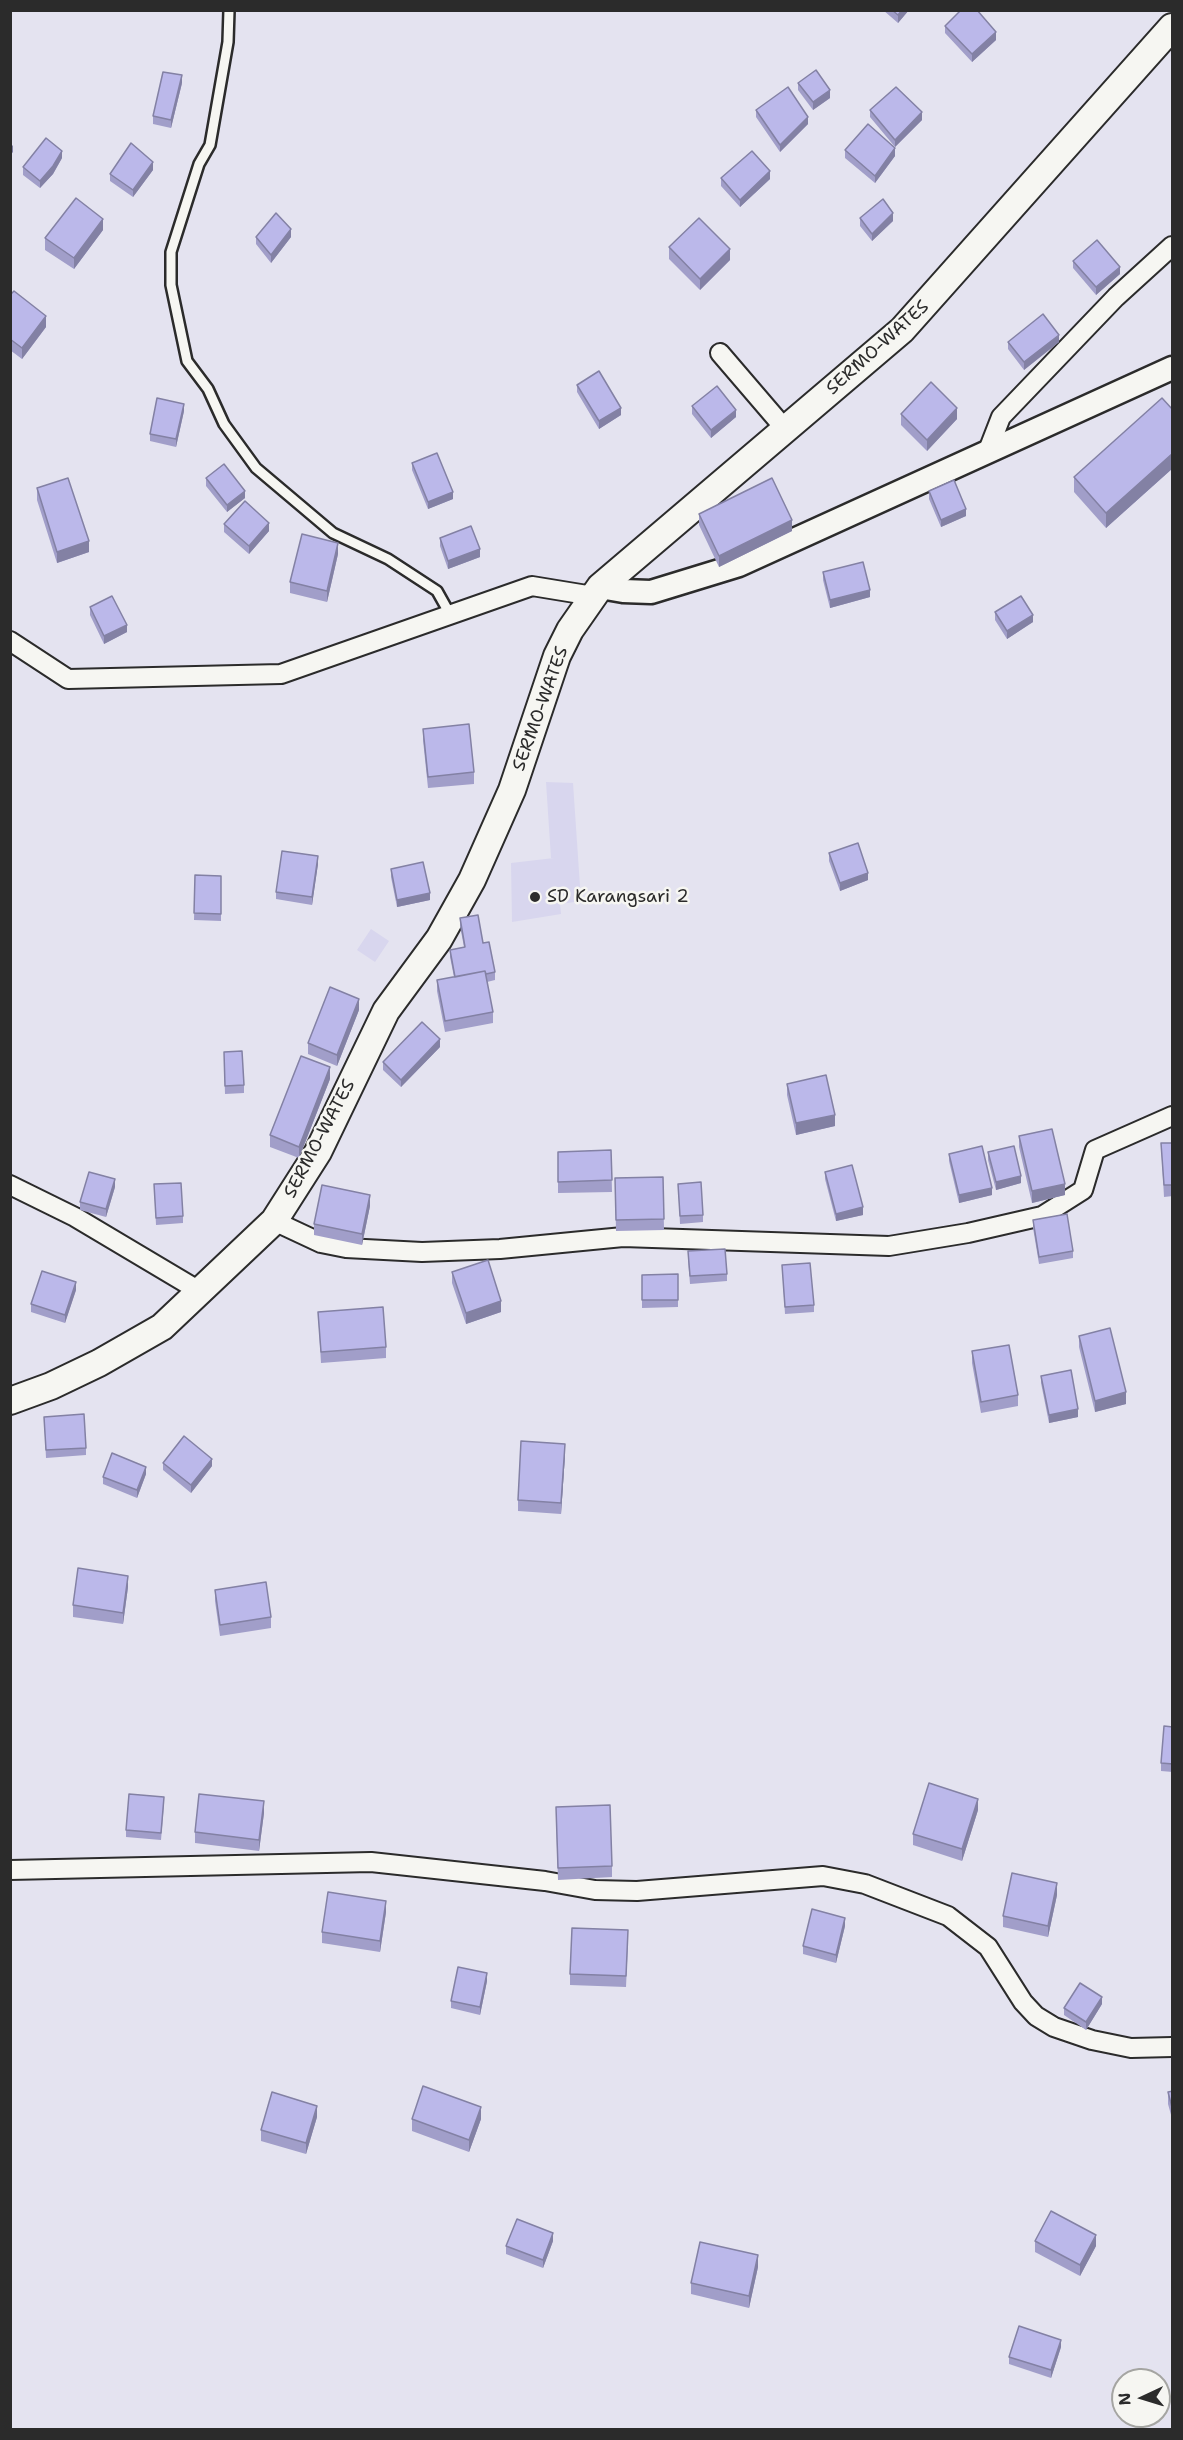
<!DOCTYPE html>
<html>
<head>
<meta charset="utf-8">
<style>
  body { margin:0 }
  #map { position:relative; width:1183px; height:2440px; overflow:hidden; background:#e4e3f0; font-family:"Shantell Sans",sans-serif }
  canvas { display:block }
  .frame { position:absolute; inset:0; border:12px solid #2b2b2b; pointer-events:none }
  .north { position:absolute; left:1111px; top:2368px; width:60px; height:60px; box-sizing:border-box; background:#f6f6f2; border:2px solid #a5a5a2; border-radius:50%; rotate:266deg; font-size:16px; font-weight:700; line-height:24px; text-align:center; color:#2b2b2b }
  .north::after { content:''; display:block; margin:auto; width:21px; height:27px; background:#2b2b2b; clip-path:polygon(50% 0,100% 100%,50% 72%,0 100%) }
</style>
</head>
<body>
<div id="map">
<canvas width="1183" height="2440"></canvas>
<div class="frame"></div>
<div class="north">N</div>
</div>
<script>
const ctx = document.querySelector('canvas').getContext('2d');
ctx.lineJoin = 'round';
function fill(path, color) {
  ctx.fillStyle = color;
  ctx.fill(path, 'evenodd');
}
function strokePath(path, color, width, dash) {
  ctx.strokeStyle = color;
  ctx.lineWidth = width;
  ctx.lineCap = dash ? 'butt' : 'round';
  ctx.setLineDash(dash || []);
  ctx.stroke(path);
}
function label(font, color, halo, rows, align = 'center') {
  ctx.font = font + ' "Shantell Sans",sans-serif';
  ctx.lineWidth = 5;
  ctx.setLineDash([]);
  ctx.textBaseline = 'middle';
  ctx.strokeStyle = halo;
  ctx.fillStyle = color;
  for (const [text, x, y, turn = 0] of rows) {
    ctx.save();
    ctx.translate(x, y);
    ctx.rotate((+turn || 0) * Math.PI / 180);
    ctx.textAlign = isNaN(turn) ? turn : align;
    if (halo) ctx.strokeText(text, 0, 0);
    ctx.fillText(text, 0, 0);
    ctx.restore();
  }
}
const built = new Path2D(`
  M546 782 573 783 581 901 560 904 561 914 512 922 511 863 554 858H551Z
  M371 929 389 941 375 962 357 950Z`);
const service = new Path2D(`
  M229 10 228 42 210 145 199 164 171 252V285L187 361 208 389 224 424 256 468 333 533 388 559 437 591 451 616`);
const minor = new Path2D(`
  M720 353 786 430
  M987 453 1001 417 1116 297 1172 246
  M10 641 68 679 281 674 532 586 593 596
  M10 1185 75 1217 201 1292
  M274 1221 321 1243 346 1248 422 1252 500 1249 623 1237 889 1246 968 1233 1042 1216 1083 1190 1095 1150 1172 1116
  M10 1870 371 1862 545 1881 595 1890 637 1891 823 1876 865 1884 948 1916 988 1947 1023 2002 1036 2016 1054 2027 1092 2040 1131 2048 1172 2047`);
const tertiary = new Path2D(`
  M600 587 623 591 651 592 739 565 1172 368`);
const secondary = new Path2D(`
  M10 1401 51 1386 99 1363 162 1327 274 1221 318 1152 386 1011 439 939 472 880 512 790 557 656 570 630 600 587 902 330 1172 27`);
const wall = new Path2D(`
  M883 10H909L898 23Z
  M945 26 996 40 972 62 945 33Z
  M182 83 171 128 153 124V116Z
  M798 83 830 98 813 110 798 90Z
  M756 110 808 124 780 152 756 117Z
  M870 110 922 120 895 147 870 117Z
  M845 150 895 156 875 183 845 158Z
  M62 158 53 174 40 188 23 175V167Z
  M153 170 133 197 110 181V174Z
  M721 178 770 179 740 207 721 186Z
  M860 218 893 221 872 241 860 226Z
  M103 230 74 269 45 250V238Z
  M256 237H291L271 263 256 244Z
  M669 247 730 260 700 290 669 259Z
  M1073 261 1120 274 1096 295 1073 268Z
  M10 295 46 327 22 359 10 350Z
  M1008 342H1059L1024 370 1008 349Z
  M577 385 621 415 599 429 577 392Z
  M692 406 736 417 711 438 692 414Z
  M1173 410V468L1106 528 1074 492V477Z
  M184 411 176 447 150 441V434Z
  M901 414 957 419 927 451 901 425Z
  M412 463 453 499 428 509 412 470Z
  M206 478 245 498 227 512 206 486Z
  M37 488 89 552 57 563 37 500Z
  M929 491 966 516 941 527 929 499Z
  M699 514 792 531 719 567 699 525Z
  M224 524 269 531 249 554 224 532Z
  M440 538 480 557 448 569 440 546Z
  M338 554 327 602 290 593V582Z
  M823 572 870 597 830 608 823 580Z
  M90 607 127 632 104 644 90 615Z
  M995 612 1033 622 1007 639 995 620Z
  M423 729 474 772V784L428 788 423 740Z
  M829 853 868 880 840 891 829 861Z
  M318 864 312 905 276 899V892Z
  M391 869 430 900 397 907 391 877Z
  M195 875 221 876V921L194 920Z
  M460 918 483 943 495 972V980L487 982 493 1012V1023L445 1032 437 991V980L454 977 450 957V950L464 947 460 926Z
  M359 1010 337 1066 308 1054V1043Z
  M440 1047 401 1087 383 1070V1062Z
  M224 1059 244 1085V1093L225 1094Z
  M330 1079 299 1158 270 1147V1135Z
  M787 1084 835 1126 796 1135 787 1095Z
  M1019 1136 1065 1195 1032 1203 1019 1147Z
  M1161 1143H1173V1196L1164 1197Z
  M611 1150 612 1192 558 1193V1152Z
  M988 1152 1021 1183 996 1190 988 1160Z
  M949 1154 992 1195 959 1203 949 1161Z
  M825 1172 863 1215 836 1221 825 1179Z
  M663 1177 664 1230 616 1231 615 1178Z
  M154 1184 183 1216V1223L156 1225Z
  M678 1184 703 1215V1222L680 1224Z
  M115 1187 106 1217 80 1210V1202Z
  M370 1206 362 1245 314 1235V1224Z
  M1033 1220 1073 1251V1258L1039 1264 1033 1228Z
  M688 1259 727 1274V1281L690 1284Z
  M782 1265 814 1305V1312L785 1314Z
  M452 1272 501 1312 466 1324 452 1283Z
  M678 1274V1307L642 1308V1275Z
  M76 1290 65 1323 31 1312V1304Z
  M318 1312 386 1347V1358L321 1363Z
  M1079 1336 1126 1404 1095 1412 1079 1347Z
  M972 1351 1018 1395V1406L981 1413 972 1363Z
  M1041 1376 1078 1417 1049 1423 1041 1383Z
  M44 1417 86 1448V1455L46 1458Z
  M565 1455 561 1514 518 1511V1500Z
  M163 1463 212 1466 191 1493 163 1470Z
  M146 1474 137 1498 103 1484V1477Z
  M128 1587 123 1624 73 1617V1605Z
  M215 1590 271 1617V1628L220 1636 215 1601Z
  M1173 1727V1772L1161 1771V1763Z
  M164 1804 161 1840 126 1837V1830Z
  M978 1810 962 1861 913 1845V1834Z
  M264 1813 259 1851 195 1843V1832Z
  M556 1818 612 1866V1877L558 1880Z
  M1057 1895 1048 1937 1003 1927V1916Z
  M386 1912 380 1952 322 1943V1932Z
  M845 1926 836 1963 803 1954V1946Z
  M628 1942 626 1987 570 1985V1974Z
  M487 1981 480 2015 451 2008V2001Z
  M1102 2004 1086 2030 1064 2015V2008Z
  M1173 2091V2122L1168 2104V2092Z
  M317 2117 306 2154 261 2141V2130Z
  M412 2119H481L469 2152 412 2131Z
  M553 2241 543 2268 506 2254V2246Z
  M1035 2241 1096 2246 1080 2276 1035 2252Z
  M758 2267 749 2308 691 2294V2283Z
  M1061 2347 1051 2378 1009 2364V2357Z`);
const shadedWall = new Path2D(`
  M902 10H909L898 23V15Z
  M996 32V40L972 62V54Z
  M182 75V83L171 128V120Z
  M830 90V98L813 110V102Z
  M922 112V120L895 147V140Z
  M808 117V124L780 152V145Z
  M13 145V152L10 156V148Z
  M895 148V156L875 183V176Z
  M62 151V158L53 174 40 188V181Z
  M153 162V170L133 197V190Z
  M770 171V179L740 207V200Z
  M893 213V221L872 241V234Z
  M103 219V230L74 269V258Z
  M291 229V237L271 263V255Z
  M730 249V260L700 290V279Z
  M1120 267V274L1096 295V287Z
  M46 316V327L22 359V348Z
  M1059 335V342L1024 370V362Z
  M184 404V411L176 447V439Z
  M621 408V415L599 429V421Z
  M957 408V419L927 451V440Z
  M736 410V417L711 438V430Z
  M1173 453V468L1106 528V513Z
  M245 491V498L227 512V505Z
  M453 492V499L428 509V502Z
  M966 509V516L941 527V520Z
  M792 520V531L719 567V556Z
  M269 523V531L249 554V546Z
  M89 541V552L57 563V552Z
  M338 543V554L327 602V591Z
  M480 549V557L448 569V561Z
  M870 590V597L830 608V600Z
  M1033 615V622L1007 639V631Z
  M127 625V632L104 644V636Z
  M318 856V864L312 905V897Z
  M868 873V880L840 891V883Z
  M430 893V900L397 907V900Z
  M359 999V1010L337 1066V1055Z
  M440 1039V1047L401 1087V1080Z
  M330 1067V1079L299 1158V1147Z
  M835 1115V1126L796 1135V1123Z
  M1021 1176V1183L996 1190V1182Z
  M115 1179V1187L106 1217V1209Z
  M1065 1184V1195L1032 1203V1191Z
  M992 1188V1195L959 1203V1195Z
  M370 1195V1206L362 1245V1234Z
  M863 1207V1215L836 1221V1214Z
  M76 1282V1290L65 1323V1315Z
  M501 1301V1312L466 1324V1313Z
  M1126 1392V1404L1095 1412V1401Z
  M1078 1409V1417L1049 1423V1415Z
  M565 1444V1455L561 1514V1503Z
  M212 1459V1466L191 1493V1485Z
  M146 1467V1474L137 1498V1490Z
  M128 1576V1587L123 1624V1613Z
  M978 1799V1810L962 1861V1849Z
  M264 1801V1813L259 1851V1840Z
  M1057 1883V1895L1048 1937V1926Z
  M386 1901V1912L380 1952V1941Z
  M845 1918V1926L836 1963V1955Z
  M487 1973V1981L480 2015V2007Z
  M1102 1997V2004L1086 2030V2022Z
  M317 2106V2117L306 2154V2143Z
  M481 2107V2119L469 2152V2140Z
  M553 2233V2241L543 2268V2260Z
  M1096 2235V2246L1080 2276V2265Z
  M758 2255V2267L749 2308V2296Z
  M1061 2340V2347L1051 2378V2370Z`);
const building = new Path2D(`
  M892 10H902L898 15Z
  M961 10H977L996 32 972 54 945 26Z
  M816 70 830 90 813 102 798 83Z
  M163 72 182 75 171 120 153 116Z
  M788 87 808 117 780 145 756 110Z
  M896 87 922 112 895 140 870 110Z
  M868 124 895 148 875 176 845 150Z
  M46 138 62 151 53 166 40 181 23 167Z
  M131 143 153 162 133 190 110 174Z
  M752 151 770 171 740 200 721 178Z
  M76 198 103 219 74 258 45 238Z
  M883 199 893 213 872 234 860 218Z
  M276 213 291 229 271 255 256 237Z
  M699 218 730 249 700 279 669 247Z
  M1097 240 1120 267 1096 287 1073 261Z
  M14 291 46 316 22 348 10 339V295Z
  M1043 314 1059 335 1024 362 1008 342Z
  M599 371 621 408 599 421 577 385Z
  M931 382 957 408 927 440 901 414Z
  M717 386 736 410 711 430 692 406Z
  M157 398 184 404 176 439 150 434Z
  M1162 398 1173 410V453L1106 513 1074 477Z
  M437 453 453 492 428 502 412 463Z
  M224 464 245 491 227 505 206 478Z
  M68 478 89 541 57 552 37 488Z
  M772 478 792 520 719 556 699 514Z
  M954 480 966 509 941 520 929 491Z
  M245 501 269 523 249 546 224 524Z
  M471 526 480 549 448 561 440 538Z
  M302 534 338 543 327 591 290 582Z
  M863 562 870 590 830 600 823 572Z
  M112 596 127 625 104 636 90 607Z
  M1021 596 1033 615 1007 631 995 612Z
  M469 724 474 772 428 777 423 729Z
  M858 843 868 873 840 883 829 853Z
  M282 851 318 856 312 897 276 892Z
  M423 862 430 893 397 900 391 869Z
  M195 875 221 876V914L194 913Z
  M478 915 483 943 489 942 495 972 486 974 485 971 455 977 450 950 465 947 460 918Z
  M485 971 493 1012 445 1021 437 980Z
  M330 987 359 999 337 1055 308 1043Z
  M422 1022 440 1039 401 1080 383 1062Z
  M242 1051 244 1085 225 1086 224 1052Z
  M301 1056 330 1067 299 1147 270 1135Z
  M826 1075 835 1115 796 1123 787 1084Z
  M1052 1129 1065 1184 1032 1191 1019 1136Z
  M1161 1143H1173V1185H1164Z
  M982 1146 992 1188 959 1195 949 1154Z
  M1014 1146 1021 1176 996 1182 988 1152Z
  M611 1150 612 1180 558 1182V1152Z
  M852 1165 863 1207 836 1214 825 1172Z
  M89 1172 115 1179 106 1209 80 1202Z
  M663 1177 664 1219 616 1220 615 1178Z
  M701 1182 703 1215 680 1216 678 1184Z
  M181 1183 183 1216 156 1218 154 1184Z
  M322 1185 370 1195 362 1234 314 1224Z
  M1067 1214 1073 1251 1039 1257 1033 1220Z
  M725 1249 727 1274 690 1276 688 1251Z
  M488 1260 501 1301 466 1313 452 1272Z
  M810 1263 814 1305 785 1307 782 1265Z
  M42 1271 76 1282 65 1315 31 1304Z
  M678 1274V1300H642V1275Z
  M383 1307 386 1347 321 1352 318 1312Z
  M1110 1328 1126 1392 1095 1401 1079 1336Z
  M1009 1345 1018 1395 981 1402 972 1351Z
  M1071 1370 1078 1409 1049 1415 1041 1376Z
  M84 1414 86 1448 46 1450 44 1417Z
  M184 1436 212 1459 191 1485 163 1463Z
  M521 1441 565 1444 561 1503 518 1500Z
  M112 1453 146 1467 137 1490 103 1477Z
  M78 1568 128 1576 123 1613 73 1605Z
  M266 1582 271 1617 220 1625 215 1590Z
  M1164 1726 1173 1727V1764L1161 1763Z
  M929 1783 978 1799 962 1849 913 1834Z
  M129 1794 164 1797 161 1833 126 1830Z
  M199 1794 264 1801 259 1840 195 1832Z
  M610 1805 612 1866 558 1868 556 1807Z
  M1012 1873 1057 1883 1048 1926 1003 1916Z
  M328 1892 386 1901 380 1941 322 1932Z
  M812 1909 845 1918 836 1955 803 1946Z
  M572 1928 628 1930 626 1976 570 1974Z
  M458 1967 487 1973 480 2007 451 2001Z
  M1080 1983 1102 1997 1086 2022 1064 2008Z
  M423 2086 481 2107 469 2140 412 2119Z
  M1173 2091V2111L1168 2092Z
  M272 2092 317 2106 306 2143 261 2130Z
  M1051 2211 1096 2235 1080 2265 1035 2241Z
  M517 2219 553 2233 543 2260 506 2246Z
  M700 2242 758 2255 749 2296 691 2283Z
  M1019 2326 1061 2340 1051 2370 1009 2357Z`);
const markers = [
  [535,897,6,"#2b2b2b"]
];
const streetNames = [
  ["SERMO-WATES",878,348,-42],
  ["SERMO-WATES",541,709,-70],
  ["SERMO-WATES",320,1139,-62]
];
const poiNames = [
  ["SD Karangsari 2",547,897]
];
fill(built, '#d8d6ee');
strokePath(service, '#2b2b2b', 14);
strokePath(minor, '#2b2b2b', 22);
strokePath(tertiary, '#2b2b2b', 27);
strokePath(secondary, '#2b2b2b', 30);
strokePath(service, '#f6f6f2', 9);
strokePath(minor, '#f6f6f2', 18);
strokePath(tertiary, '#f6f6f2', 22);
strokePath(secondary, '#f6f6f2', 26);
fill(wall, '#a19ec9');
fill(shadedWall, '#8381a4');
fill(building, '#bbb8ea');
strokePath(building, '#8381a4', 1.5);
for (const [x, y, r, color] of markers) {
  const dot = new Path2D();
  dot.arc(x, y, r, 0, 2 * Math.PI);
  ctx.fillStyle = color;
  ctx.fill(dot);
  strokePath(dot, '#f6f6f2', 2);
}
label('18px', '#2b2b2b', '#f6f6f2', streetNames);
label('18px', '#2b2b2b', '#f6f6f2', poiNames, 'left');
</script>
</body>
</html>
